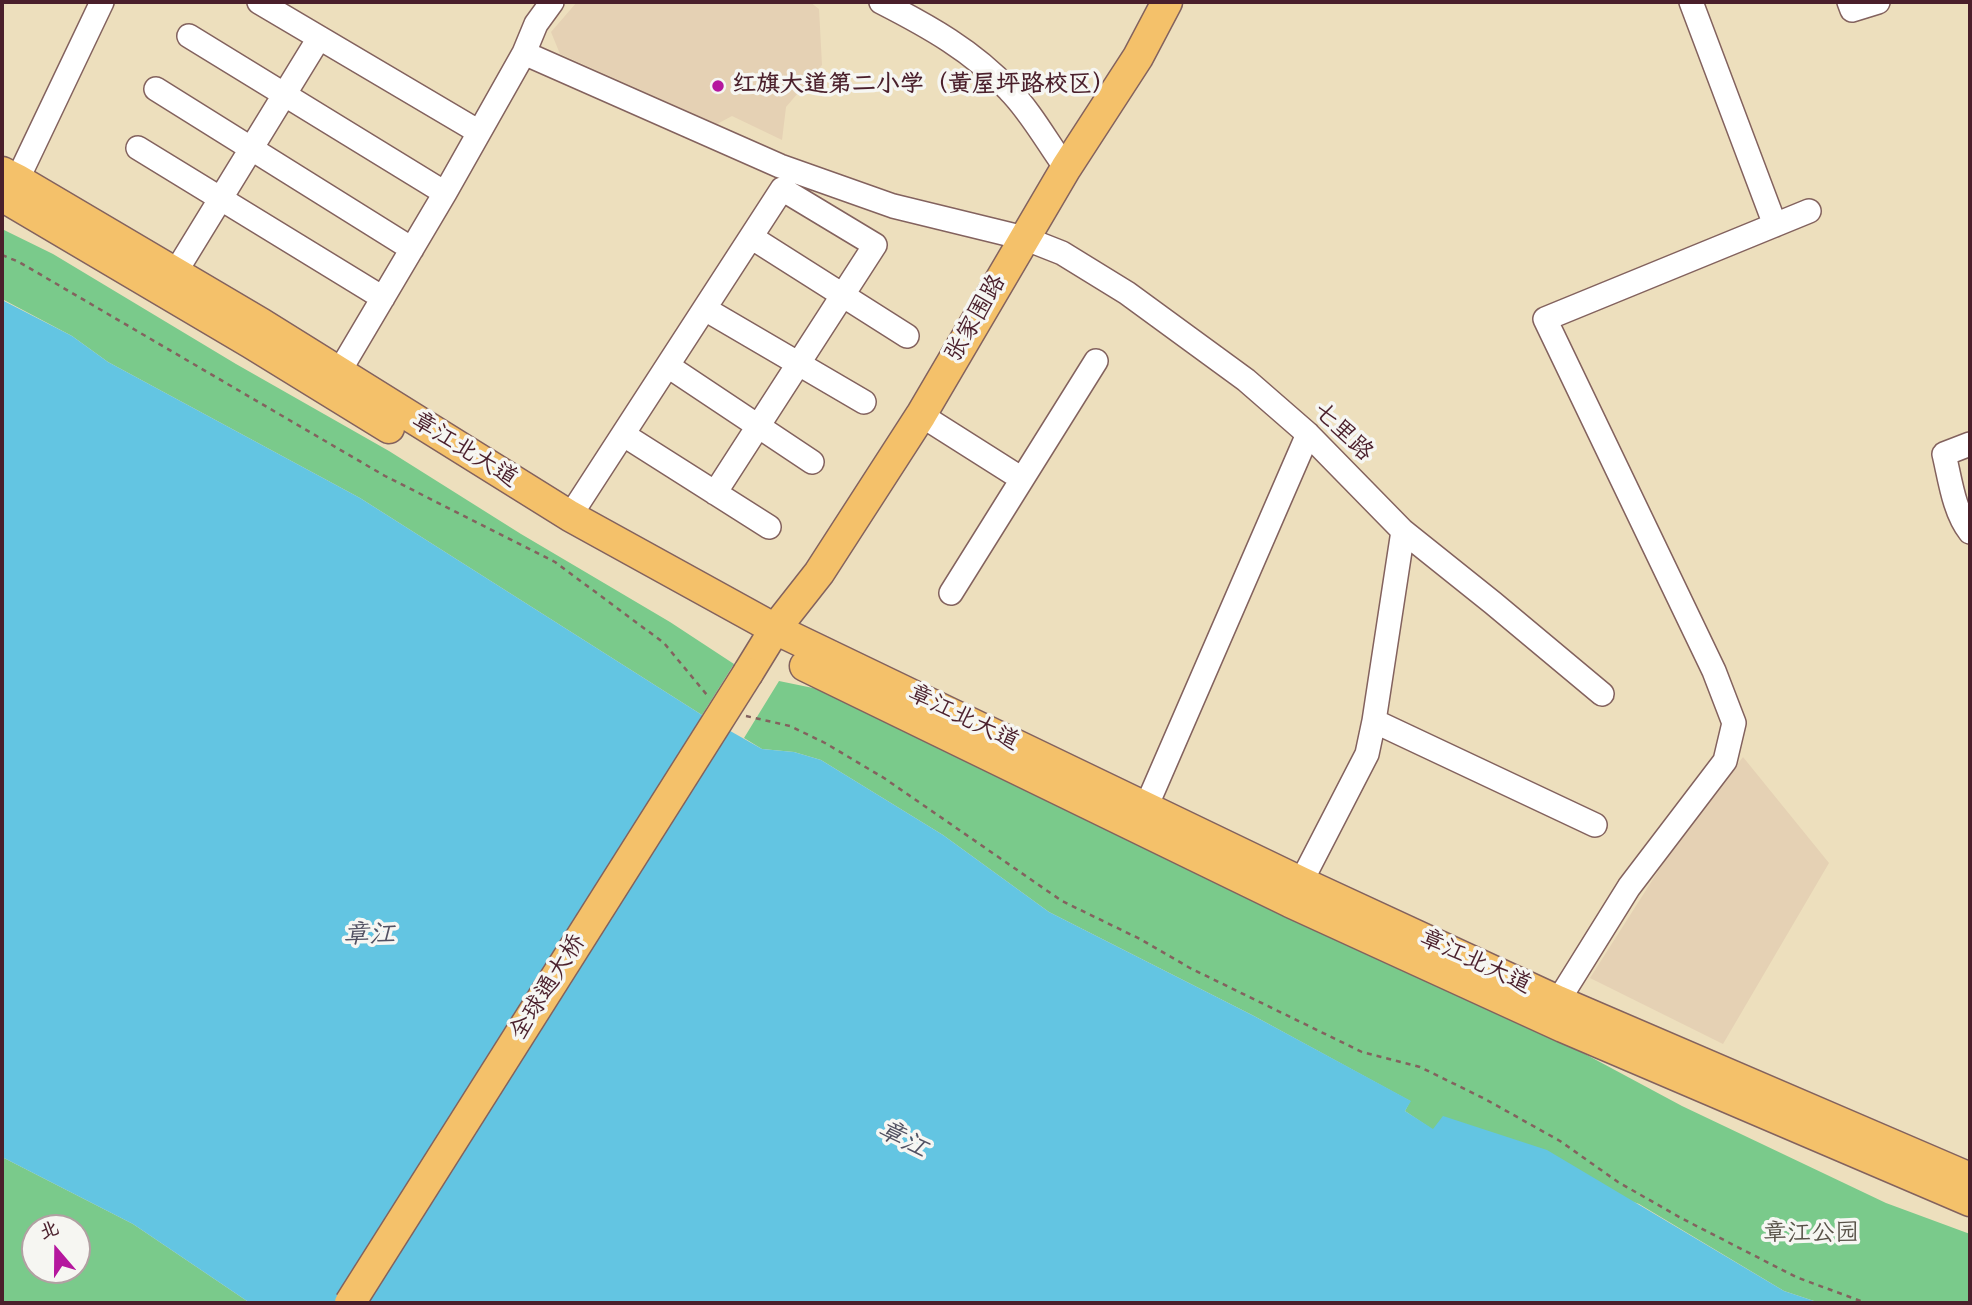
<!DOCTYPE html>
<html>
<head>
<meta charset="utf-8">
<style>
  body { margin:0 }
  #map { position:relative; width:1972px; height:1305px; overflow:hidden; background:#eddfbd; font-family:Mynerve,"LXGW WenKai TC",sans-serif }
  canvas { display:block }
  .frame { position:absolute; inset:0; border:4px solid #4a1f2b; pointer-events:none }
  .north { position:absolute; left:21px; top:1214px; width:70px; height:70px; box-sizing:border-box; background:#f6f6f2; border:2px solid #b1a0a2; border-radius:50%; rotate:340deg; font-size:19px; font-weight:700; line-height:28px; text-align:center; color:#4a1f2b }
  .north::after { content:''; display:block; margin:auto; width:24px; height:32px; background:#b5179e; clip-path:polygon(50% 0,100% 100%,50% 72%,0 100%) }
</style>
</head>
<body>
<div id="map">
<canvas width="1972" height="1305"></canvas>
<div class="frame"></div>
<div class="north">北</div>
</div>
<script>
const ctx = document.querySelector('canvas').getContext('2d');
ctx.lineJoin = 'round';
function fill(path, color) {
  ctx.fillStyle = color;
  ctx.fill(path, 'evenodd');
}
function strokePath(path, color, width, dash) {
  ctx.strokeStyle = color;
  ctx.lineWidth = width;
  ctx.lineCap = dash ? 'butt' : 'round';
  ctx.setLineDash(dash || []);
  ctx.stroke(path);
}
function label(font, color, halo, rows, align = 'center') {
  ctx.font = font + ' Mynerve,"LXGW WenKai TC",sans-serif';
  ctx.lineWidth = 7;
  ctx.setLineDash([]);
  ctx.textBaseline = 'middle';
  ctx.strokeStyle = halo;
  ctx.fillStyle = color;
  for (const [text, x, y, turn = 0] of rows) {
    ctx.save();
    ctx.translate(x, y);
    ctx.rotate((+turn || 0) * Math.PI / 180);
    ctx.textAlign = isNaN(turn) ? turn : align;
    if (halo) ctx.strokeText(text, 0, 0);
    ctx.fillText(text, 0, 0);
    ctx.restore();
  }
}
const built = new Path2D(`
  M577 2H810L819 9 822 65 786 107 782 140 732 116 717 124 560 54 551 32Z
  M1743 757 1829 863 1723 1044 1590 978 1669 854Z`);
const green = new Path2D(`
  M2 229 53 254 236 364 389 451 521 534 670 622 734 664 702 715 360 498 108 362 72 336 2 299Z
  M779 681 813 688 859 705 1272 908 1585 1054 1682 1106 1886 1203 1970 1234V1303H1820L1784 1291 1639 1204 1433 1130 1405 1111 1410 1101 1254 1016 1049 912 943 835 821 760 794 752 762 749 744 738Z
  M2 1157 133 1224 250 1303H2ZM35 1228H77V1270H35Z`);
const water = new Path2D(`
  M2 300 72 336 108 362 360 498 702 715 762 749 794 752 821 760 943 835 1049 912 1254 1016 1411 1101 1405 1111 1433 1129 1443 1116 1547 1150 1784 1291 1820 1303H250L133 1224 2 1157Z`);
const path = new Path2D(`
  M2 255 19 262 385 476 555 562 664 643 707 695
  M746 716 790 726 825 743 884 778 1062 901 1140 939 1190 968 1362 1052 1420 1067 1485 1099 1560 1141 1618 1182 1681 1218 1796 1277 1866 1303`);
const minor = new Path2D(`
  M259 2 479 132
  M881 2C928 26 973 51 1009 90 1031 112 1047 142 1066 168
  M1691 2 1775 225
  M1849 2 1852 10 1878 2
  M189 36 445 193
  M524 53 780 166 893 206 1024 238 1062 253 1127 293 1246 380 1308 434 1403 531 1493 603 1602 694
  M156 89 412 249
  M138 148 383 298
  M11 193 102 2
  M751 237 907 336
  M175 273 319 38
  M705 309 864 402
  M668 366 812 462
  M339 372 445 193 524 53 536 24 552 2
  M921 415 1022 479
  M624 435 769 527
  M1970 444 1944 454C1950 479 1954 512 1970 532
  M570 516 782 189 875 245 715 493
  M951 593 1096 361
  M1374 721 1595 825
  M1146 807 1308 434
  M1301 882 1367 754 1374 721 1403 531
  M1558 1001 1629 887 1725 761 1734 723 1714 671 1545 319 1809 211`);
const major = new Path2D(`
  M2 172 18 180 262 324 570 516 775 629 1301 882 1558 1001 1970 1178
  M2 196 251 343 389 428
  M805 666 1290 902 1563 1027 1970 1201
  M748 673 775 629 819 573 921 415 1066 168 1138 57 1167 2`);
const majorBridge = new Path2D(`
  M350 1303 748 673`);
const markers = [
  [718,86,7,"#b5179e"]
];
const poiNames = [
  ["红旗大道第二小学（黄屋坪路校区）",732,86]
];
const streetNames = [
  ["张家围路",977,319,-60],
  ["七里路",1342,433,44],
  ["章江北大道",464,451,32],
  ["章江北大道",963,719,26],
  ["章江北大道",1475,963,25],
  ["全球通大桥",549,988,-58]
];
const parkNames = [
  ["章江公园",1811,1235]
];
const waterNames = [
  ["章江",369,937],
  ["章江",902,1141,28]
];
fill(built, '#e5d1b4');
fill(green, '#7aca8b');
fill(water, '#63c5e2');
strokePath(minor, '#83625e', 26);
strokePath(major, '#83625e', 33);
strokePath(path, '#83625e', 2.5, [5, 5]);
strokePath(minor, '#fff', 23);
strokePath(major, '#f4c16a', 30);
strokePath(majorBridge, '#83625e', 33, []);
strokePath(majorBridge, '#f4c16a', 30);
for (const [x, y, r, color] of markers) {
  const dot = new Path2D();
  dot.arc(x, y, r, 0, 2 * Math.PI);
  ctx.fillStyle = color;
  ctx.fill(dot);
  strokePath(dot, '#f6f6f2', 2.5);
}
label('bold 24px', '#4a1f2b', '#f6f6f2', poiNames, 'left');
label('24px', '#4a1f2b', '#f6f6f2', streetNames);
label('24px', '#585248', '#f6f6f2', parkNames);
label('italic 26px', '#525162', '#f6f6f2', waterNames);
</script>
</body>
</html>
